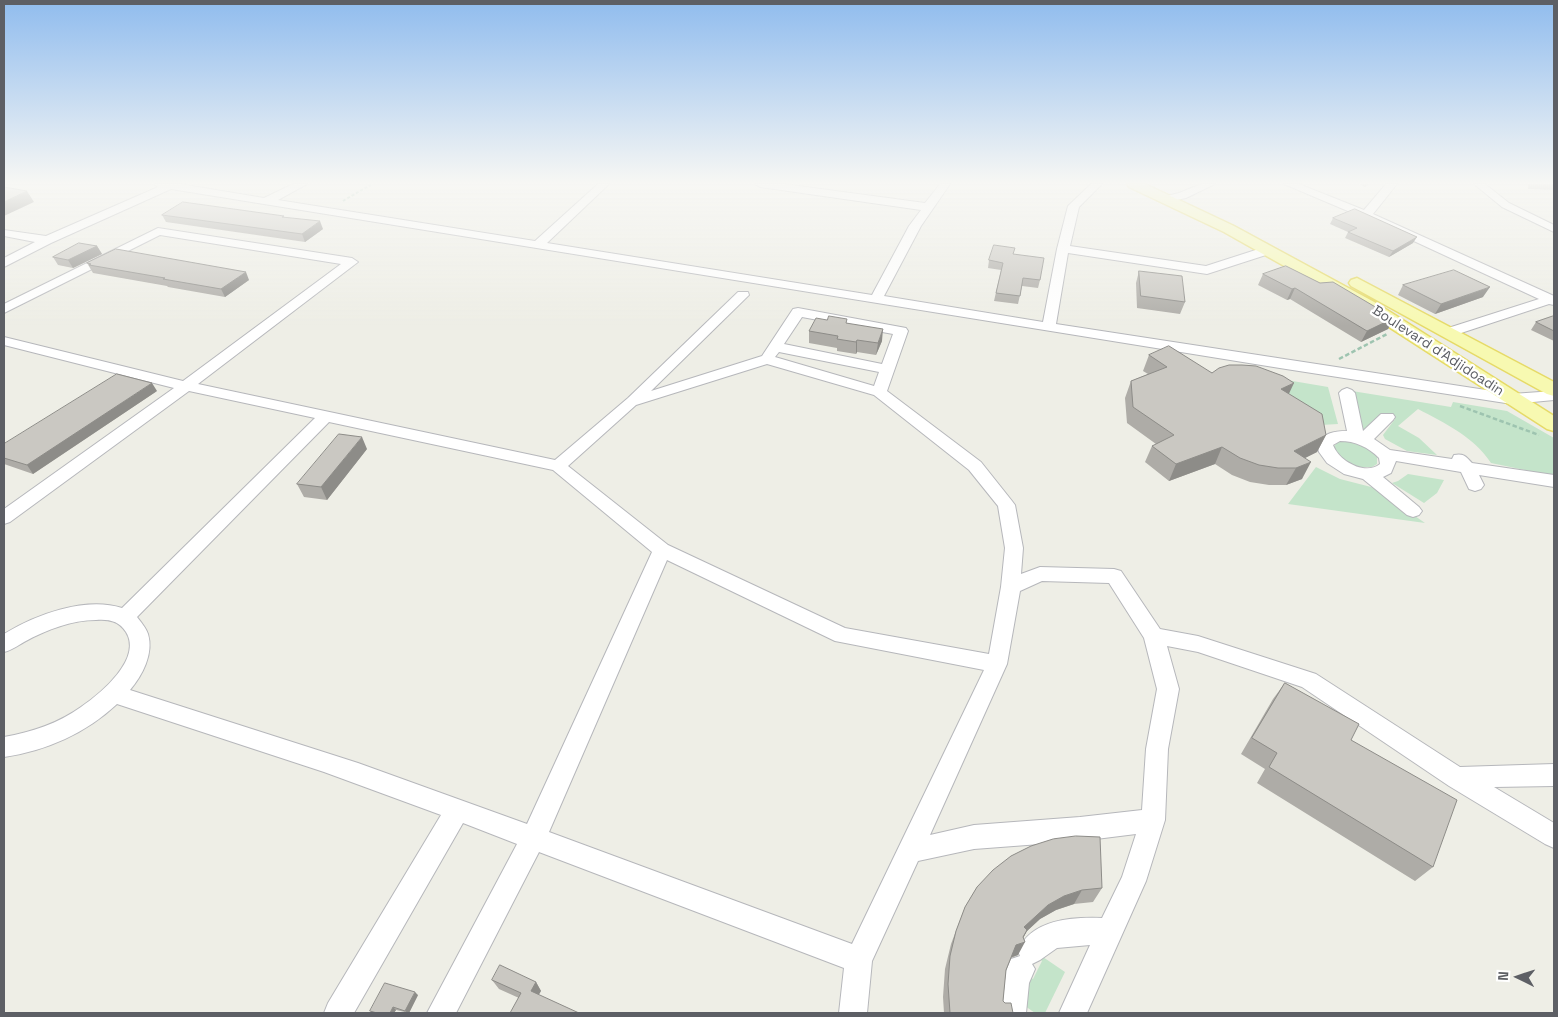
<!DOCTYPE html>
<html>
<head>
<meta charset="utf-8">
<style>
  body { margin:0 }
  #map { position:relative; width:1558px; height:1017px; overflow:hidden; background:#eeeee6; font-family:"Space Grotesk",sans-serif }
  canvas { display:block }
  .frame { position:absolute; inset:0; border:5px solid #5d5f65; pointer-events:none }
  .north { position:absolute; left:1493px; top:952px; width:50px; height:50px; -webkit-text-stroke:4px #fff; paint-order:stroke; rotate:274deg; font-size:14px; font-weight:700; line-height:20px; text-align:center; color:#5d5f65 }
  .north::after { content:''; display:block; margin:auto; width:18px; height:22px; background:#5d5f65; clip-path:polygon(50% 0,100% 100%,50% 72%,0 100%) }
</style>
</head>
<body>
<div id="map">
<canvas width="1558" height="1017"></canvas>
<div class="frame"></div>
<div class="north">N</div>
</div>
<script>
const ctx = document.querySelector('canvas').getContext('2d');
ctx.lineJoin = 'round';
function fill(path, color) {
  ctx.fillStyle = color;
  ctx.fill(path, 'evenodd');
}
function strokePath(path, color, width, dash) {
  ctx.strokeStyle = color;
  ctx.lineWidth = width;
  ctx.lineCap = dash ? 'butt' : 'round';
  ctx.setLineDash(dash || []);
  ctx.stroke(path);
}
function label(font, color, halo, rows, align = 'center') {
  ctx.font = font + ' "Space Grotesk",sans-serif';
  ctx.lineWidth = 4.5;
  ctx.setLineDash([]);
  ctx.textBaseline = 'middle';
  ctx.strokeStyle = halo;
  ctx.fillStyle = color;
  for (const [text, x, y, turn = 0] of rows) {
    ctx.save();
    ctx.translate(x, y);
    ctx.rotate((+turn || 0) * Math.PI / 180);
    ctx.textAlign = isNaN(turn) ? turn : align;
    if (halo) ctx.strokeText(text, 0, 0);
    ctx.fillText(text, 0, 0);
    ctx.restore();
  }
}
const green = new Path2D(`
  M1269 377 1328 387 1338 424 1321 425Z
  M1352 391 1451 407 1453 402 1507 411 1554 438V476L1491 463C1474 437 1445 423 1418 409L1398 426 1419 438 1437 455 1407 451 1385 439 1383 435 1395 419 1384 414 1367 432 1360 431Z
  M1345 441 1367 447 1377 456V464L1372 467H1358L1342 461 1332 448 1338 442Z
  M1316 467 1340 479 1375 488 1425 523 1288 504Z
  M1408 474 1444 480 1437 493 1424 503 1392 483 1398 481Z
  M1040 955 1065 972 1045 1013H1035L1015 999 1027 975 1033 979 1042 961 1038 958Z`);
const pathFar1 = new Path2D(`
  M343 201 372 184`);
const path = new Path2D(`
  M1339 359 1387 334
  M1460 406 1539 435`);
const minor = new Path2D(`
  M154 184H180L264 198 293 184H307L278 200 535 241 598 184H609L547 243 872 295 909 226 921 210 760 187 755 184H784L925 203 940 184H950L921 226 884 296 1043 322 1057 249 1068 206 1091 184H1102L1079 207 1070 246 1206 266 1265 247 1271 251 1269 254 1207 274 1068 253 1056 324 1512 394 1554 391V400L1512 404 1286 369 171 189 51 243 4 267V258L35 242 4 236V230L46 236 158 187Z
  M1201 184H1215L1186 198 1167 202 1162 199 1163 197 1179 193Z
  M1284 184H1299L1364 210 1386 184H1397L1373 214 1554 296V305L1549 304 1455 335H1445L1443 332 1445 329 1539 299 1362 217Z
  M1474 184H1485L1509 203 1554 225V232L1502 207Z
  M158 228 352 258 358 262 198 384 555 460 628 398 738 292H748L749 295 651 391 762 356 793 309 798 308 906 328 908 331 887 391 981 462 1012 501 1015 505 1023 548 1021 574 1040 567 1114 569 1121 571 1160 629 1198 636 1316 674 1460 767 1554 764V786L1494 787 1554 823V848L1545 844 1449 786 1302 687 1198 652 1167 646 1179 689 1168 749 1165 820 1146 881 1087 1013H1059L1090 945 1057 948 1040 960 1032 964 1035 969 1029 983 1026 1013H998L1001 983 1011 959 1020 956 1018 951C1031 919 1072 917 1102 918L1122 877 1136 834 1080 841 974 849 918 861 872 961 867 1013H839L844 968 539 852 456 1013H427L517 844 463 823 354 1013H324L328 1003 441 815 324 772 117 704C86 733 46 751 4 757V737C32 732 57 724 81 707 100 694 143 659 126 632 119 621 109 619 96 620 72 620 46 630 24 642 17 646 12 650 4 652V634C35 615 85 596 122 608L315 418 189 391 10 522 4 524V509L174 388 4 345V337L183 381 341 264 160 235 4 313V304ZM802 317 893 334 882 364 784 344ZM779 352 879 372 874 386 775 357ZM767 364 874 395 969 470 998 506 1005 548 1001 587 989 654 845 628 668 545 568 466 636 405ZM329 422 553 470 652 552 527 824 358 763 130 690C142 676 154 654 148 634 146 628 141 622 137 617ZM667 560 835 641 984 670 852 944 549 832ZM1042 581 1109 583 1144 638 1157 689 1146 749 1142 810 1080 817 974 825 930 835 1007 664 1020 591Z
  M1347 388 1352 390 1355 393 1363 431 1381 414H1393L1395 417 1393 420 1374 439 1390 450 1452 459 1454 455C1463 453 1466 456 1472 463L1554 475V487L1479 475 1484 485 1481 489 1475 491 1469 489 1461 472 1396 461 1391 473 1383 477 1419 507 1422 511 1419 515 1413 517 1407 515 1363 479 1344 474 1327 463 1319 452 1317 445C1323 433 1334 431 1347 431L1339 393 1342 390ZM1340 441C1355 441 1368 447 1379 458L1380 464C1365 476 1339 461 1333 445Z`);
const major = new Path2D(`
  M1127 184H1145L1234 226 1376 303 1554 416V431L1547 429 1364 311 1224 232 1129 187Z
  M1357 278 1554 382V396L1547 394 1351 286 1349 283 1351 280Z`);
const wall = new Path2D(`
  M1359 184H1369L1365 187Z
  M1528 184H1554V190L1528 189Z
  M162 215 323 229 305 242 166 222Z
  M1333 218 1413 243 1389 257 1345 238 1348 232 1330 224Z
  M97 246 102 254 73 268 58 265 53 257Z
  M1013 254 1040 280 1038 288 1022 286 1018 304 994 301 1001 270 988 268 989 260Z
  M87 263 249 280 225 297 168 287 167 286 93 273Z
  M1139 271 1185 302 1180 314 1137 308 1136 283Z
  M1263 274 1320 283 1394 318 1388 329 1361 342 1290 299 1287 300 1258 285Z
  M1403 285 1483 297 1435 314 1398 295Z
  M1554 316V341L1531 330 1536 322Z
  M847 323 882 341 876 355 857 352 856 354 837 351V348L809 343V331Z
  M1149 355 1289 394 1326 435 1317 452 1305 458 1302 479 1286 485H1269L1250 482 1232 475 1215 464 1169 481 1145 462 1152 446 1156 444 1127 423 1125 398 1131 381 1148 374 1143 371Z
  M157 391 33 474 4 464V444Z
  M367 449 327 500 304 497 297 484Z
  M1285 683 1351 740 1433 867 1415 881 1257 783 1265 769 1241 754 1273 699Z
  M977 887 1102 888 1093 902 1074 904 1056 910 1040 919 1027 931 1023 937 1018 955 1011 958 1006 970 1003 1001 1013 1013H944L943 997 945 969 951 944 965 907Z
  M492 980 536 982 541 991 519 998 499 989Z
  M418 995 409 1013 396 1010 394 1013H373L370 1011Z`);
const shadedWall = new Path2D(`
  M27 191 34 202 4 216V202Z
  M320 221 323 229 305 242 302 234Z
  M1417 237 1413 243 1389 257 1393 251Z
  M97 246 102 254 73 268 68 260Z
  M246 272 249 280 225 297 221 289Z
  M1490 287 1483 297 1435 314 1441 304Z
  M1295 288 1290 299 1287 300 1292 289Z
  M1394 318 1388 329 1361 342 1367 331Z
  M883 329 882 341 876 355 878 343Z
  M857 340V352L856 354V342Z
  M152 383 157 391 33 474 27 465Z
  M1294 383 1286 400 1281 389Z
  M1326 435 1317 452 1285 468 1294 451Z
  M362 437 367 449 327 500 321 487Z
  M1222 447 1215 464 1169 481 1176 464Z
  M1311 462 1302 479 1286 485 1296 468Z
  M1082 890 1074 904 1056 910 1040 919 1027 931 1020 944 1025 942 1018 955 1009 958 1024 927 1048 905 1064 896Z
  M536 982 541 991 536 1000 531 991Z
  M415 992 418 995 409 1013H408L405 1011Z
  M393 1007 396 1010 394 1013H390Z`);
const building = new Path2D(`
  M4 187 27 191 4 202Z
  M183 202 284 216 282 217 320 221 302 234 162 215Z
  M1355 209 1417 237 1393 251 1348 232 1357 228 1333 218Z
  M79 243 97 246 68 260 53 257Z
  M994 245 1015 248 1013 254 1044 258 1040 280 1023 278 1020 296 996 293 1003 263 989 260Z
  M116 249 246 272 221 289 163 279 165 278 89 265 91 264 87 263Z
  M1286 266 1320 283 1333 282 1394 318 1367 331 1295 288 1292 289 1263 274Z
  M1454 270 1490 287 1441 304 1403 285Z
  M1139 271 1182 276 1185 302 1141 296Z
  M829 316 847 319 846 323 883 329 878 343 857 340 856 342 837 339 838 336 809 331 816 318 827 320Z
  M1553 316H1554V331L1536 322Z
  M1169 346 1212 373 1219 368 1229 365H1242L1256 366 1283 376 1294 383 1281 389 1322 414 1326 435 1294 451 1311 462 1296 468H1278L1259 465 1240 458 1222 447 1176 464 1152 446 1174 435 1133 407 1131 381 1167 367 1149 355Z
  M117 374 152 383 27 465 4 458V444Z
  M339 434 362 437 321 487 297 484Z
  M1285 683 1359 724 1351 740 1457 800 1433 867 1269 767 1277 753 1252 738Z
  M1076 836 1100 837 1102 888 1082 890 1064 896 1048 905 1024 927 1027 930 1023 937 1025 942 1016 945 1006 970 1003 1001 1005 1003H1011L1013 1013H950L948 984 950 956 956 931 965 907 977 887 993 870 1011 856 1031 846 1053 839Z
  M500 965 536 982 531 991 579 1013H510L521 993 492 980Z
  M385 983 415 992 405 1011 393 1007 390 1013H377L370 1011Z`);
const farStreetnames = [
  ["Boulevard d'Adjidoadin",1438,351,33]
];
fill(green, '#c4e4ca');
strokePath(minor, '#b6b7bb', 2);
strokePath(major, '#e6da67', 3);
strokePath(pathFar1, '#9ec4b0', 2, [3, 2]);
strokePath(path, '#9ec4b0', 2.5, [4.5, 2.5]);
fill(minor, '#fff');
fill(major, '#f7f9b1');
fill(wall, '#aeaca7');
fill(shadedWall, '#8d8c88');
fill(building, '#cac8c2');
strokePath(building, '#8d8c88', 1);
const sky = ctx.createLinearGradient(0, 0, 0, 326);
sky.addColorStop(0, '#90bcee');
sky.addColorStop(0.56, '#f7f7f4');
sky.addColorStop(1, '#f7f7f400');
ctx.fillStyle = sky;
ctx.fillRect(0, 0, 1558, 326);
label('14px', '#5d5f65', '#fff', farStreetnames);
</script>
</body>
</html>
